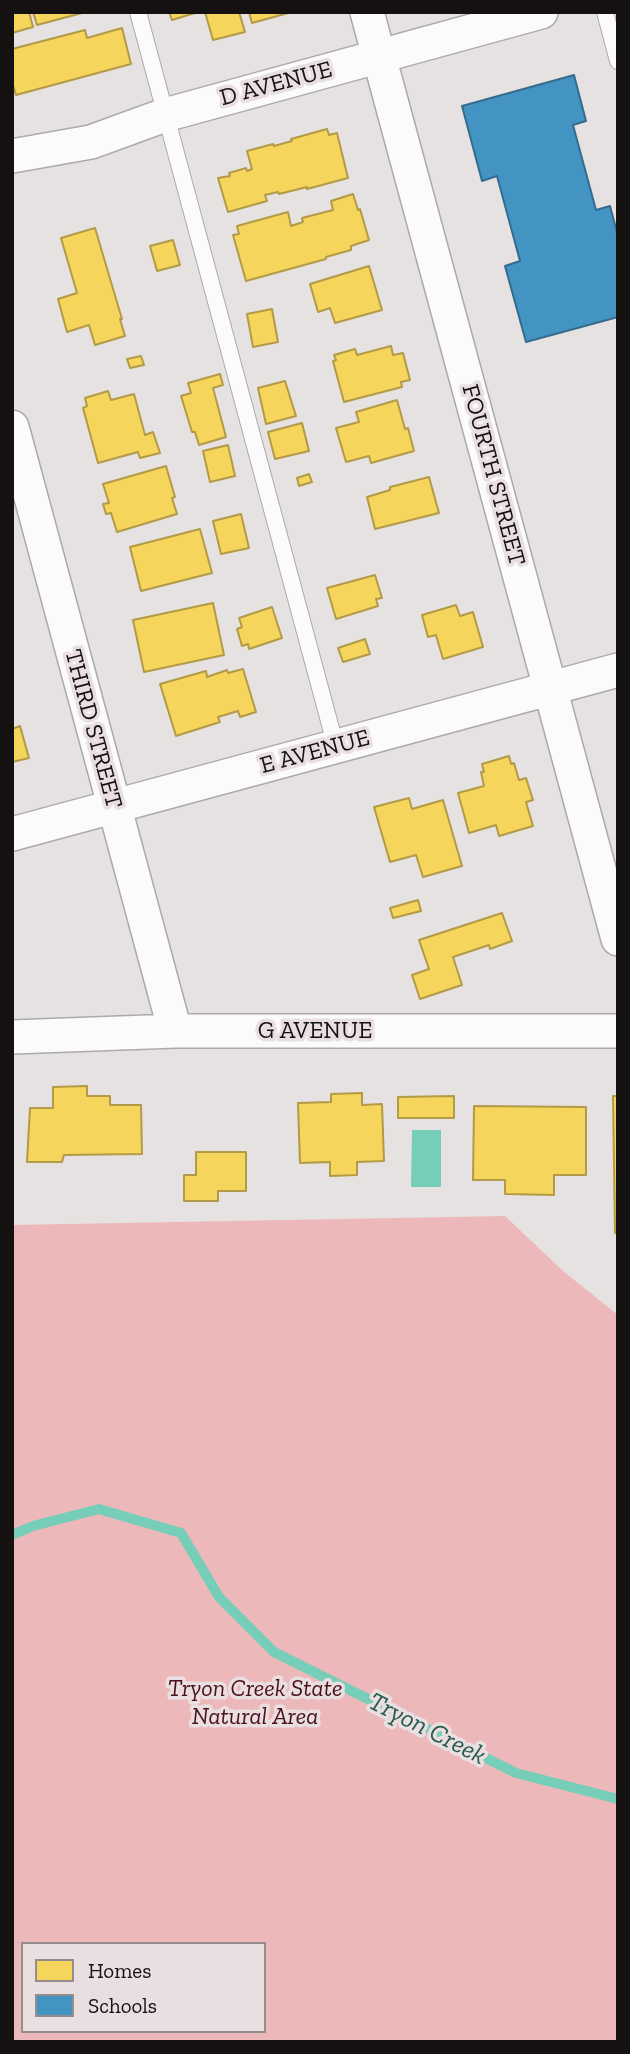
<!DOCTYPE html>
<html>
<head>
<meta charset="utf-8">
<style>
  body { margin:0 }
  #map { position:relative; width:630px; height:2054px; overflow:hidden; background:#e7e2e2; font-family:"Zilla Slab",serif }
  canvas { display:block }
  .frame { position:absolute; inset:0; border:14px solid #151111; pointer-events:none }
  .legend { position:absolute; left:21px; top:1942px; width:245px; height:91px; box-sizing:border-box; background:#eadfe0; border:2px solid #958d8d; margin:0; padding:9px 12px; list-style:none; font-size:21px; color:#151111 }
  .legend li { display:flex; align-items:center; gap:14px; height:35px }
  .legend b { width:35px; border:2px solid #958d8d }
</style>
</head>
<body>
<div id="map">
<canvas width="630" height="2054"></canvas>
<div class="frame"></div>
<ul class="legend">
<li><b style="height:19px;background:#f6d55c"></b>Homes</li>
<li><b style="height:19px;background:#4393c3"></b>Schools</li>
</ul>
</div>
<script>
const ctx = document.querySelector('canvas').getContext('2d');
ctx.lineJoin = 'round';
function fill(path, color) {
  ctx.fillStyle = color;
  ctx.fill(path, 'evenodd');
}
function strokePath(path, color, width, dash) {
  ctx.strokeStyle = color;
  ctx.lineWidth = width;
  ctx.lineCap = dash ? 'butt' : 'round';
  ctx.setLineDash(dash || []);
  ctx.stroke(path);
}
function label(font, color, halo, rows, align = 'center') {
  ctx.font = font + ' "Zilla Slab",serif';
  ctx.lineWidth = 7;
  ctx.setLineDash([]);
  ctx.textBaseline = 'middle';
  ctx.strokeStyle = halo;
  ctx.fillStyle = color;
  for (const [text, x, y, turn = 0] of rows) {
    ctx.save();
    ctx.translate(x, y);
    ctx.rotate((+turn || 0) * Math.PI / 180);
    ctx.textAlign = isNaN(turn) ? turn : align;
    if (halo) ctx.strokeText(text, 0, 0);
    ctx.fillText(text, 0, 0);
    ctx.restore();
  }
}
const green = new Path2D(`
  M505 1216 563 1271 618 1315V2042H12V1225ZM23 1944H264V2031H23Z`);
const water = new Path2D(`
  M412 1130H441V1187H411Z`);
const homes = new Path2D(`
  M12 12H29L33 27 12 33Z
  M33 12H86L37 25Z
  M169 12H198L172 20Z
  M205 12H239L245 32 213 40Z
  M249 12H292L252 23Z
  M122 28 131 64 16 95 12 82V49L85 30 87 38Z
  M327 129 329 135 337 133 348 178 307 189V187L279 194 278 192 265 195 267 201 228 212 218 178 230 176 229 173 246 168 247 171 252 169 247 151 273 144 274 146 292 141 291 139Z
  M353 194 358 210 360 209 369 240 351 246V250L326 257V259L246 281 233 235 239 234 237 226 288 212 291 226 303 222 302 218 333 210 331 201Z
  M95 228 122 319H120L125 336 95 345 89 325 67 332 58 299 77 293 61 238Z
  M173 240 180 265 157 271 150 246Z
  M369 266 382 310 335 323 330 308 318 312 310 284Z
  M272 309 278 342 253 347 247 314Z
  M391 346 393 355 403 353 410 380 401 382 402 387 344 402 333 361 336 360 334 355 355 349 357 355Z
  M141 356 144 365 130 368 127 359Z
  M220 374 223 385 213 388 226 437 199 445 195 432H192L181 396 191 393 188 383Z
  M285 381 296 416 266 424 258 388Z
  M108 391 111 400 134 394 145 435 153 432 160 453 140 458 138 452 98 463 83 408 87 406 85 398Z
  M397 400 405 429 408 428 414 451 371 463 369 456 346 462 336 428 359 422 356 412Z
  M302 423 309 451 275 459 268 432Z
  M228 445 235 476 210 482 203 451Z
  M166 466 175 497 172 498 177 514 117 532 111 513 106 514 103 504 109 503 103 484Z
  M309 474 312 482 299 486 297 478Z
  M429 477 439 513 375 529 367 497 390 490V487Z
  M241 514 249 548 221 554 213 521Z
  M200 529 212 573 141 591 130 547Z
  M375 575 382 598 376 599 378 606 336 619 327 588Z
  M213 603 224 655 144 672 133 620Z
  M456 605 460 616 473 612 483 647 443 659 436 635 428 637 422 615Z
  M272 607 282 638 249 649 248 644 242 646 237 629 242 627 239 618Z
  M365 639 370 654 343 662 338 648Z
  M243 669 256 712 240 717 238 711 218 717 220 722 176 736 160 684 206 671 207 677 227 670 228 673Z
  M20 726 29 758 12 762V729Z
  M509 756 511 764 514 763 519 780 526 778 533 800 526 802 533 826 499 836 496 825 469 833 458 793 484 786 481 772H484L482 764Z
  M409 798 412 809 443 800 462 866 423 877 416 855 390 862 374 807Z
  M418 900 421 911 393 918 390 908Z
  M502 913 512 941 490 949 489 945 453 957 462 985 420 999 412 975 429 969 419 940Z
  M87 1086V1096H110V1105H141L142 1154 64 1155 62 1162H27L30 1108H53V1087Z
  M362 1093V1105L382 1104 384 1161 357 1162V1175L330 1176V1162L300 1163 298 1103 331 1102V1094Z
  M454 1096V1118H398V1097Z
  M613 1096H618V1233H615Z
  M474 1106 586 1107V1175H554V1195L505 1194V1180H473Z
  M196 1152H246V1191H218V1201H184V1175H196Z`);
const schools = new Path2D(`
  M574 75 586 121 573 125 596 210 610 206 618 236V317L526 342 505 266 520 261 497 176 482 181 462 106Z`);
const stream = new Path2D(`
  M12 1535 33 1526 99 1509 181 1533 219 1597 274 1652 516 1773 618 1799`);
const service = new Path2D(`
  M138 12 336 747
  M605 12 618 61`);
const minor = new Path2D(`
  M367 12 618 939
  M12 156 91 142 165 115 541 12
  M12 427 175 1031
  M12 834 618 670
  M12 1037 175 1031H618`);
const streetNames = [
  ["D AVENUE",276,84,-15],
  ["FOURTH STREET",493,475,75],
  ["THIRD STREET",93,729,75],
  ["E AVENUE",315,752,-15],
  ["G AVENUE",315,1031]
];
const parkNames = [
  ["Tryon Creek State",255,1689],
  ["Natural Area",255,1717]
];
const waterNames = [
  ["Tryon Creek",427,1729,27]
];
fill(green, '#edb8ba');
fill(water, '#76cdb8');
fill(homes, '#f6d55c');
strokePath(homes, '#b29a46', 2);
fill(schools, '#4393c3');
strokePath(schools, '#356c8e', 2);
strokePath(stream, '#76cdb8', 10);
strokePath(service, '#aea9a9', 18);
strokePath(minor, '#aea9a9', 36);
strokePath(service, '#fbfbfb', 16);
strokePath(minor, '#fbfbfb', 33);
label('24px', '#151111', '#eadfe0', streetNames);
label('italic 24px', '#4c101a', '#eadfe0', parkNames);
label('italic 26px', '#265a4d', '#eadfe0', waterNames);
</script>
</body>
</html>
